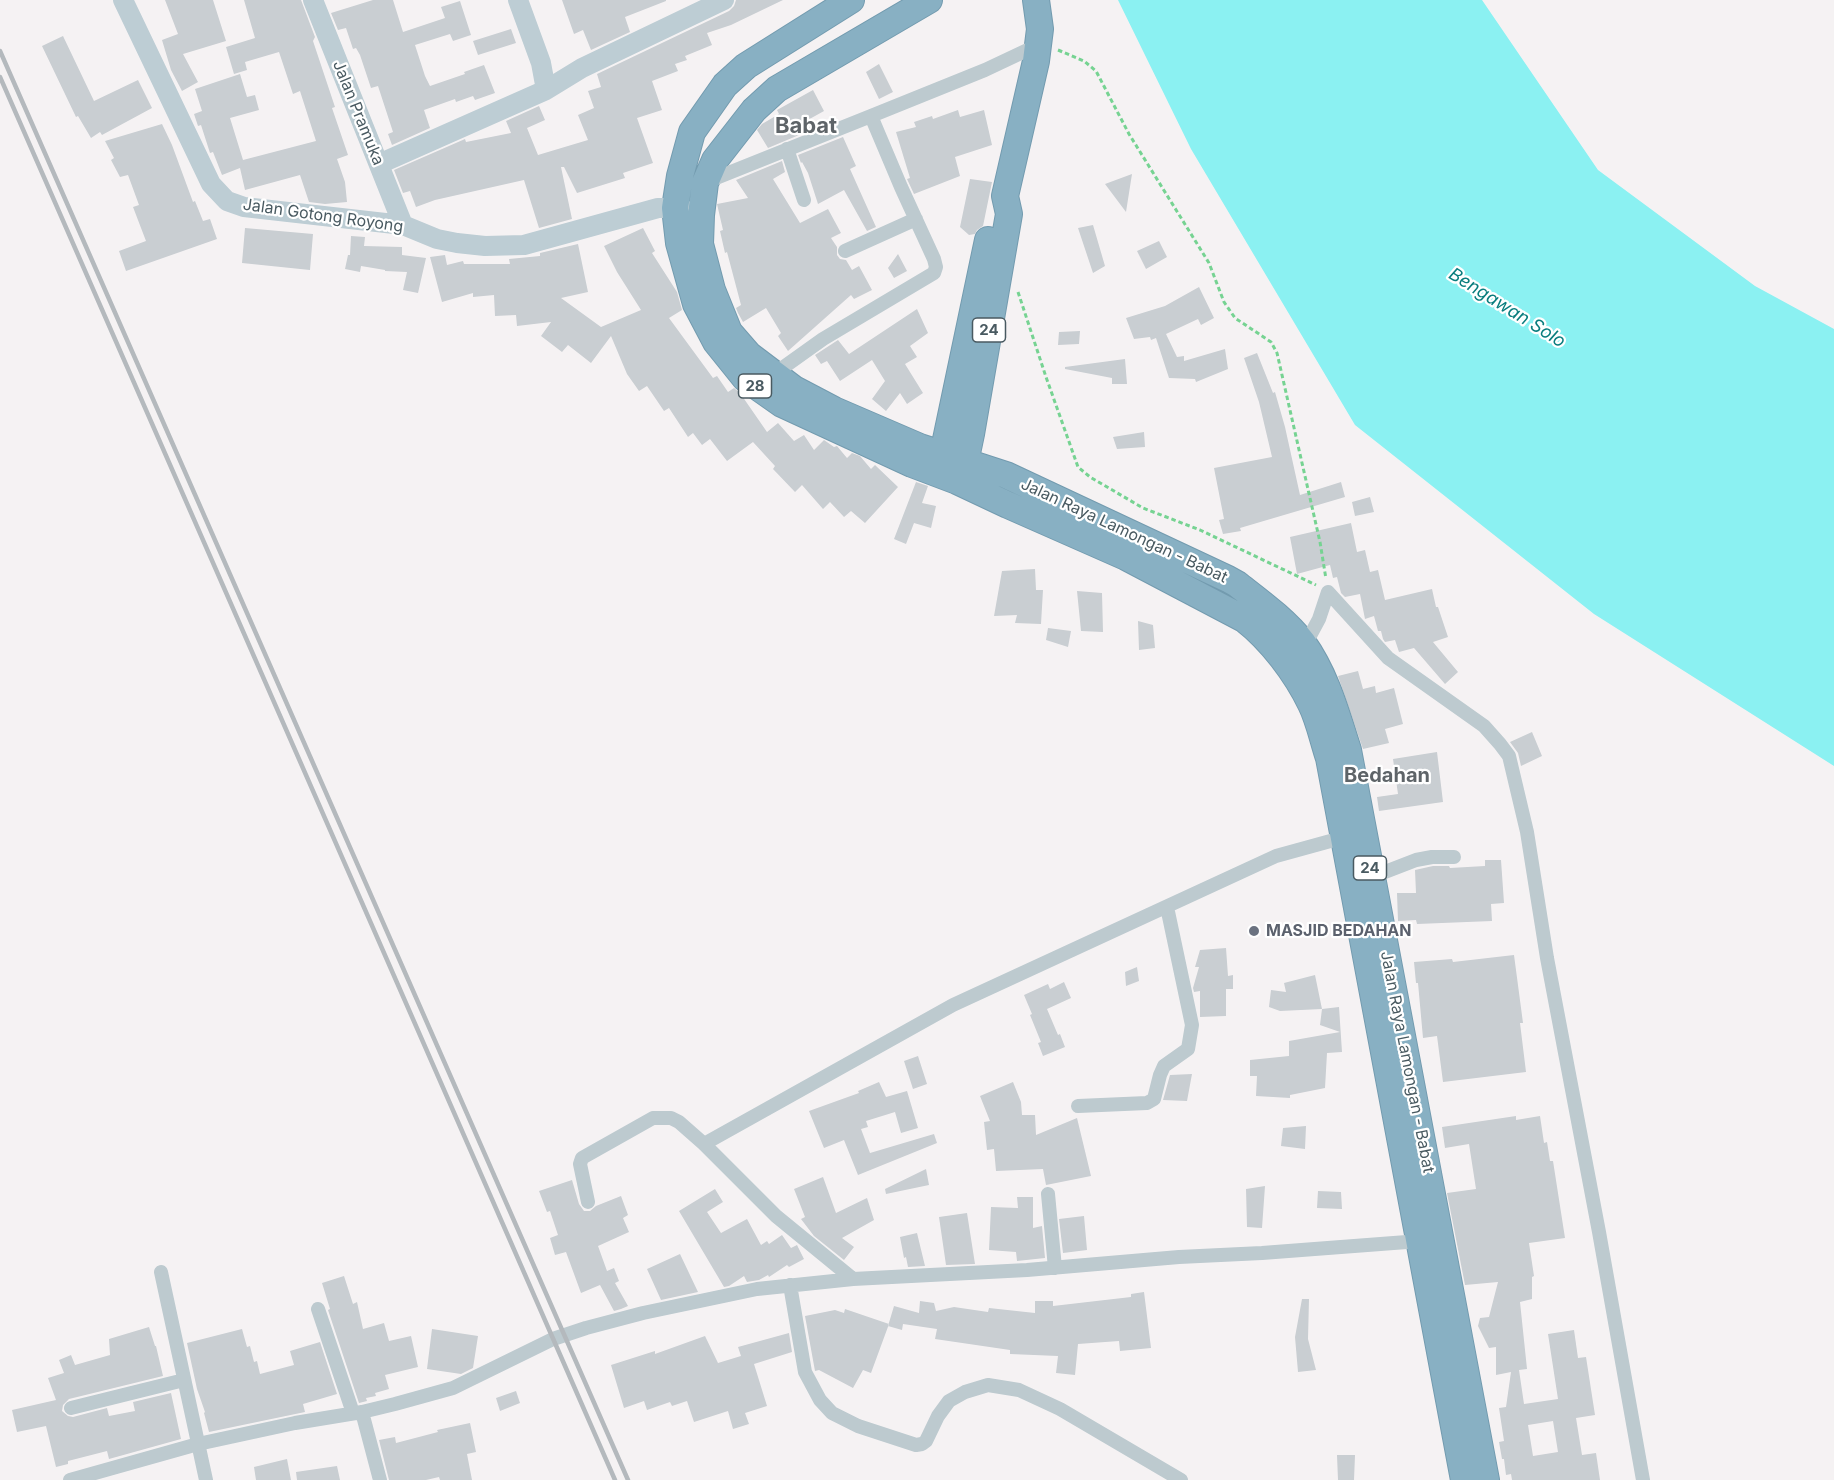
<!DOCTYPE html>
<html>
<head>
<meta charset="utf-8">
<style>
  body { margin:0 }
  canvas { display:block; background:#f5f2f3 }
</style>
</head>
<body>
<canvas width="1834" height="1480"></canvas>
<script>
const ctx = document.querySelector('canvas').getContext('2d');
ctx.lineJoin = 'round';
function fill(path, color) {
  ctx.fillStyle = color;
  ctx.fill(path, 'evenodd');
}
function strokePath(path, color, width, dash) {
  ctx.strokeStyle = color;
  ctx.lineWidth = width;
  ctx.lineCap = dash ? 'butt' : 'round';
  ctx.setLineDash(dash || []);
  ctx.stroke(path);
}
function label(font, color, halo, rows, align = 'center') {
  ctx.font = font + ' Inter,sans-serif';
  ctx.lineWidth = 4.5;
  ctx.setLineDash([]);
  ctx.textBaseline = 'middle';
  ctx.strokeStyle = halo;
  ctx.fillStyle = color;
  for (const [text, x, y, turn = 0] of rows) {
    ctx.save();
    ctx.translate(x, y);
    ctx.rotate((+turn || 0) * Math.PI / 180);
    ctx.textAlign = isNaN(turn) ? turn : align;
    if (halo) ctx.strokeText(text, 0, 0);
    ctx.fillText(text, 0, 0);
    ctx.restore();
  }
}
const water = new Path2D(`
  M1118 0H1482L1598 170 1755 286 1834 329V766L1594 614 1355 425 1191 149Z`);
const building = new Path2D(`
  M165 0H213L226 41 183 54 198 82 182 91 171 70 162 40 178 34Z
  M244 0H301L315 37 313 41 335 107 332 108 348 155 337 159 345 182 347 202 325 204 309 202 300 175 245 190 240 168 222 175 213 152 210 153 201 125 198 126 194 114 202 111 195 89 240 74 247 97 255 95 259 110 230 118 243 160 316 141 300 91 293 94 279 52 245 62 247 70 234 74 226 47 255 38Z
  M373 0H393L403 32 445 18 441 7 460 1 471 35 453 41 450 34 415 45 425 76 430 86 465 74 464 72 484 65 495 93 475 100 473 96 456 102 455 99 424 110 430 128 392 145 388 134 393 132 378 86 371 88 360 55 356 48 353 49 346 28 338 30 331 13Z
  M562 0H666V1L625 17 630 32 591 50 583 30 574 34Z
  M736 0H783L731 25 707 33 712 45 685 56 687 60 675 64 678 71 652 81 662 110 637 118 653 163 623 173 625 178 577 193 564 167H561L572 219 539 228 524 180 435 200 416 207 410 191 403 193 394 170 465 139 466 142 511 133 506 121 539 106 545 120 527 128 538 155 588 140 578 115 594 108 588 91 601 87 597 74 729 11 734 6Z
  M511 29 516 43 478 55 473 41Z
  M63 36 94 101 138 80 152 108 102 135 100 132 91 138 78 116 76 117 42 46Z
  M879 64 893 92 879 99 866 72Z
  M813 90 824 111 806 121 811 130 768 148 757 130 762 124 779 114 777 110Z
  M958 110 960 117 984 110 992 145 955 157 960 176 914 194 907 179 910 178 896 132 916 127 914 122 932 116 933 119Z
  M162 124 172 145 193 202 195 201 203 221 210 219 217 239 126 271 119 251 146 241 133 207 139 205 128 175 120 177 111 160 114 158 105 141Z
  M843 137 856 166 850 169 876 227 867 231 844 190 818 204 808 173 802 162 801 163 798 155Z
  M782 161 785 172 773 179 800 223 828 209 841 233 831 238 837 247V255L840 259 846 260 852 270 859 266 872 290 854 299 851 295 788 351 778 336 781 333 766 308 743 322 738 313 736 308 741 305 727 252 725 253 720 231 723 230 717 204 748 198 736 180Z
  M1132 174 1126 212 1105 184Z
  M970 179 992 182 983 226 977 230 975 234 969 235 960 227Z
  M1093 225 1105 266 1093 273 1078 228Z
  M245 228 313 234 310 270 242 263Z
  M643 228 655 251 652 253 677 292 682 310 669 318 713 378 717 376 728 392 734 388 740 393 767 432 778 423 794 441 804 435 814 450 824 440 834 447 837 446 847 458 852 453 860 456 871 469 875 465 898 487 865 523 851 511 844 517 830 502 823 509 802 485 795 492 773 469 775 466 753 442 727 461 710 439 702 445 693 433 688 437 669 408 664 411 647 386 639 391 627 374 611 336 591 363 568 345 562 352 541 336 551 322 517 326 516 315 495 316 494 295 473 297V293L442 302 430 257 445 255 447 265 463 261 464 264H510L509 259 540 256V253L578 244 588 292 561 298 601 327 641 310 617 272 604 246Z
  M351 236 365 237 364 246 402 247V255L426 258 418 293 403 290 407 272 385 271V270L361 266 360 272 345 269 348 255H350Z
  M1159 241 1167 257 1146 269 1137 251Z
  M898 254 907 271 894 278 888 268Z
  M1199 287 1214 318 1201 325 1198 319 1166 334 1177 357 1184 356V361L1225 349 1228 369 1196 382 1195 379 1169 378 1156 338 1151 340 1150 337 1134 339 1126 318 1165 306Z
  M917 309 928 333 910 346 917 357 905 364 923 393 907 404 900 393 886 411 872 399 885 381 872 360 840 381 827 361 821 364 815 355 838 340 849 354Z
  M1080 331 1079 344 1058 345 1059 332Z
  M1257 353 1273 393 1275 392 1285 427 1300 495 1341 482 1345 497 1240 528 1241 531 1223 534 1219 520 1224 519 1214 468 1272 457 1259 402 1244 358Z
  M1125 359 1127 384H1112V378L1065 369V367Z
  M1144 432 1145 447 1117 449 1113 437Z
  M916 482 928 486 922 503 936 506 931 528 914 523 906 544 894 539Z
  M1370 497 1374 512 1355 516 1352 502Z
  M1351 523 1357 552 1365 550 1370 572 1378 570 1385 600 1432 589 1436 607H1438L1448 637 1433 642 1458 672 1445 684 1414 648 1399 652 1395 640 1385 642 1383 639 1381 631H1378L1374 616 1365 619 1360 594 1345 597 1341 593 1337 577 1333 578 1330 565 1297 574 1290 537Z
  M1035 569 1036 590H1043L1041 624 1015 623 1017 615 994 616 1002 571Z
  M1077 591 1102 593 1103 632 1081 631Z
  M1138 621 1153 625 1155 648 1139 650Z
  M1048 628 1071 631 1068 647 1046 640Z
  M1358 671 1363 689 1375 686 1376 693 1394 688 1403 724 1385 729 1389 743 1363 749 1338 676Z
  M1532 732 1542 756 1521 766 1518 753 1510 742Z
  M1437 752 1443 802 1379 811 1377 797 1398 794 1393 759Z
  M1485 860H1501L1504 903 1491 904 1492 921 1417 924 1416 920 1398 921 1397 893H1416L1415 870 1433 866H1449L1450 868 1485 866Z
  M1226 948 1228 976 1233 975V989H1226V1016L1200 1017V991L1194 992 1193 988 1199 967H1195L1200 950Z
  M1514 955 1523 1023H1520L1526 1072 1443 1082 1437 1036 1423 1038 1418 983H1416L1414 962 1452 959 1453 962Z
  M1137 967 1139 981 1126 986 1125 972Z
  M1315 975 1322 1009 1280 1011 1269 1007 1271 990 1286 992 1284 983Z
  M1064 982 1071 998 1047 1009 1058 1035 1060 1034 1065 1047 1043 1056 1038 1043 1041 1042 1030 1015 1032 1014 1024 995 1048 984 1050 989Z
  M1339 1007 1342 1052 1327 1053 1325 1088 1290 1095V1098L1256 1096 1257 1076H1250V1060L1289 1056V1041L1340 1032 1320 1025 1322 1009Z
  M918 1056 927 1084 913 1089 904 1061Z
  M1192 1074 1187 1101 1163 1100 1170 1075Z
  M879 1082 886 1097 907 1091 918 1128 901 1133 895 1112 866 1121 868 1127 861 1129 870 1153 934 1134 937 1143 858 1175 844 1140 824 1148 809 1111 859 1093 858 1091Z
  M1013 1082 1021 1102 1022 1115H1035L1036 1135 1077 1118 1091 1176 1046 1185 1043 1169 996 1171 994 1149 987 1150 984 1122 990 1121 980 1096Z
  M1516 1116V1120L1540 1116 1544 1143 1547 1142 1550 1161H1553L1565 1238 1529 1243 1534 1276 1532 1277V1299L1520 1302 1527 1369 1519 1370 1524 1404 1558 1399 1548 1334 1574 1330 1578 1358 1586 1357 1595 1415 1576 1418 1582 1455 1596 1453 1600 1480H1512L1511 1474 1506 1475 1504 1459H1502L1499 1442 1504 1441 1499 1408 1506 1407 1511 1372 1496 1375V1347L1489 1348 1478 1326 1480 1318 1489 1317 1498 1282 1465 1285 1447 1193 1476 1189 1469 1144 1445 1148 1442 1127ZM1553 1421 1558 1452 1533 1456 1528 1425Z
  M1306 1126 1305 1149 1281 1146 1283 1128Z
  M926 1169 929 1185 886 1194 885 1189Z
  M823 1177 836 1213 867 1198 874 1220 842 1238 854 1247 844 1260 814 1236 801 1219 805 1217 794 1189Z
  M572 1180 579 1204 584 1211H590L596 1206 621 1196 628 1215 623 1218 629 1232 598 1246 607 1271 614 1268 619 1281 615 1283 628 1306 621 1309 614 1311 600 1285 581 1293 566 1252 555 1255 550 1238 558 1235 550 1211 547 1212 539 1191Z
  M1265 1186 1262 1228 1247 1227 1246 1189Z
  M715 1189 723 1202 707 1212 721 1233 747 1219 761 1245 767 1241 769 1244 782 1235 791 1248 797 1245 804 1259 789 1267 787 1265 769 1277 768 1275 759 1280 747 1282 744 1276 729 1286 724 1287 679 1211Z
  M1318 1191 1341 1192 1342 1209 1317 1208Z
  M1017 1197H1033V1228L1042 1226 1045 1258 1017 1261 1016 1252 989 1250 991 1207 1018 1208Z
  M967 1213 975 1264 946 1265 939 1217Z
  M1084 1216 1087 1250 1063 1253 1059 1219Z
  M917 1233 925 1266 908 1267 906 1257 904 1258 900 1237Z
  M680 1254 698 1292 661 1300 647 1269Z
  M344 1276 353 1304 357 1302 363 1329 384 1323 389 1341 411 1336 418 1367 385 1375 389 1389 375 1393 376 1396 366 1398 367 1401 359 1403 328 1310 330 1309 322 1283Z
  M1144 1292 1151 1348 1120 1351 1119 1341 1078 1344 1075 1375 1056 1373 1058 1356 1010 1354V1350L935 1339 937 1329 903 1324 902 1330 888 1326 894 1306 919 1313 920 1301 934 1303 936 1311 954 1307 988 1312 989 1308 1035 1313V1301H1053V1306L1131 1297V1294Z
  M1302 1299H1309L1308 1339 1316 1370 1298 1372 1295 1337Z
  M845 1309 889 1324 871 1373 863 1370 853 1388 819 1370 815 1371 805 1316 835 1310 844 1313Z
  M149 1327 155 1346H156L163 1376 69 1399 63 1405 62 1411 68 1416 73 1417 107 1408 109 1416 135 1411 133 1402 171 1393 181 1439 109 1459 107 1451 68 1461V1464L56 1467 46 1426 17 1432 12 1410 56 1400 48 1378 64 1373 59 1360 71 1355 75 1365 110 1355 109 1339Z
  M242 1329 247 1347 250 1346 254 1362 257 1361 260 1374 294 1365 290 1351 320 1342 337 1394 303 1404 305 1412 209 1432 204 1413 205 1412 197 1389 187 1343Z
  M432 1329 478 1336 473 1368 461 1374 427 1369Z
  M789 1333 792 1352 754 1364 767 1406 745 1413 749 1424 733 1429 728 1411 694 1422 687 1401 672 1406 670 1402 647 1410 644 1401 624 1408 611 1365 655 1351V1354L705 1336 718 1363 741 1356 738 1347Z
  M516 1391 520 1403 500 1411 496 1398Z
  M470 1423 476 1452 467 1454 472 1480H440L439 1477 426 1480H389L379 1440 395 1437 396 1443 438 1432 437 1430Z
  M1337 1455H1355L1354 1480H1338Z
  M287 1459 291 1480H256L254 1467Z
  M337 1466 340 1480H297L296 1472Z`);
const path = new Path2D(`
  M1058 50 1084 61 1096 71 1129 134 1209 263 1224 302 1235 318 1271 342 1277 353 1320 542 1326 579
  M1018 292 1046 377 1078 467 1090 477 1143 508 1200 530 1316 585`);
const street = new Path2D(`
  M787 149 804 200
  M706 182 871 116
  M845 251 916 219
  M774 374 823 339 934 273 936 267 934 259 901 187 871 116 985 70 1038 45
  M1304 647 1319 619 1328 592 1388 658 1484 726 1500 744 1509 756 1527 832 1547 958 1599 1232 1643 1480
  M1372 877 1416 860 1432 857H1454
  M1078 1106 1147 1103 1154 1099 1160 1075 1164 1066 1188 1049 1192 1025 1167 907
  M704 1144 953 1005 1276 856 1345 837
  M1048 1194 1055 1268
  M588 1202 580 1164 582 1158 653 1118H671L679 1122 704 1144 776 1216 853 1279
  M161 1272 206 1480
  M790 1285 805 1372 820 1400 832 1413 858 1426 916 1445 922 1444 926 1441 938 1416 949 1401 965 1392 988 1385 1019 1390 1060 1409 1181 1480
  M318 1309 353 1413
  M71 1408 184 1380
  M362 1412 380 1480
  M70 1480 198 1444 295 1423 362 1412 395 1404 453 1388 553 1339 586 1328 643 1313 757 1289 853 1279 1027 1270 1179 1257 1262 1253 1420 1241`);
const secondary = new Path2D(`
  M123 0 211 184 227 201 244 207 403 225 437 239 457 243 485 246 524 245 658 208H675L687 211
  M313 0 403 225
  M518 0 541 63 546 90
  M379 164 546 90 582 68 724 0`);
const highway = new Path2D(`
  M851 0 746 66 725 85 692 132 680 176 675 208 679 243 696 304 716 342 745 378 782 404 912 464 957 481 1008 505 1126 557 1244 619C1271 640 1296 673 1311 704 1319 720 1323 740 1329 758L1464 1480
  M929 0 777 89 754 110 715 160 705 183 701 215 700 244 712 290 729 332 749 355 794 389 834 410 920 447 1006 475 1228 579 1237 584C1260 602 1285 620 1303 643 1326 675 1336 713 1348 750L1486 1480
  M936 470 943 454 988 240
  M958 479 965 463 971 434 1009 214 1005 196 1036 61 1040 29 1036 0`);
const rail = new Path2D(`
  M0 51 628 1480
  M0 77 615 1480`);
const markers = [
  [1254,931,6,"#6b7280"]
];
const shields = [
  [989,330,33],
  [755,386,33],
  [1370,868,33]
];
const shieldNames = [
  ["24",989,330],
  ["28",755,386],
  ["24",1370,868]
];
const streetNames = [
  ["Jalan Pramuka",358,113,68],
  ["Jalan Gotong Royong",323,216,8],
  ["Jalan Raya Lamongan - Babat",1124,531,25],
  ["Jalan Raya Lamongan - Babat",1407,1062,79]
];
const worshipNames = [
  ["MASJID BEDAHAN",1266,931]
];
const waterNames = [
  ["Bengawan Solo",1507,308,32]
];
const quarterNames = [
  ["Bedahan",1387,776]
];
const districtNames = [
  ["Babat",806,126]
];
fill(water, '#8bf1f2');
fill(building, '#c9ced2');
strokePath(highway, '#739baf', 28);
strokePath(path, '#76d392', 3, [4.5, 3]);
strokePath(street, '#bdcacf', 14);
strokePath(secondary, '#bdcdd4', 20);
strokePath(highway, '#88b0c3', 26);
strokePath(rail, '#b4b9bd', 4.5);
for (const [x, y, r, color] of markers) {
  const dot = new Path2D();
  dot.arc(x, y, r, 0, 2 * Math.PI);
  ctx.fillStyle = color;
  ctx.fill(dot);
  strokePath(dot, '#fff', 2);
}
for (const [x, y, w] of shields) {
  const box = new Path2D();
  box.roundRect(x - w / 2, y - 12, w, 24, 4.5);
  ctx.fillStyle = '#fff';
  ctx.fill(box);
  strokePath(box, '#495a61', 1.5);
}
label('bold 15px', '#495a61', null, shieldNames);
label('16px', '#495a61', '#fff', streetNames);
label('bold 16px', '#5b616d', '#fff', worshipNames, 'left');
label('italic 18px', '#097d7e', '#fff', waterNames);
label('bold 20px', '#5e6468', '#fff', quarterNames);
label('bold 22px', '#5e6468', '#fff', districtNames);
</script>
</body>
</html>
